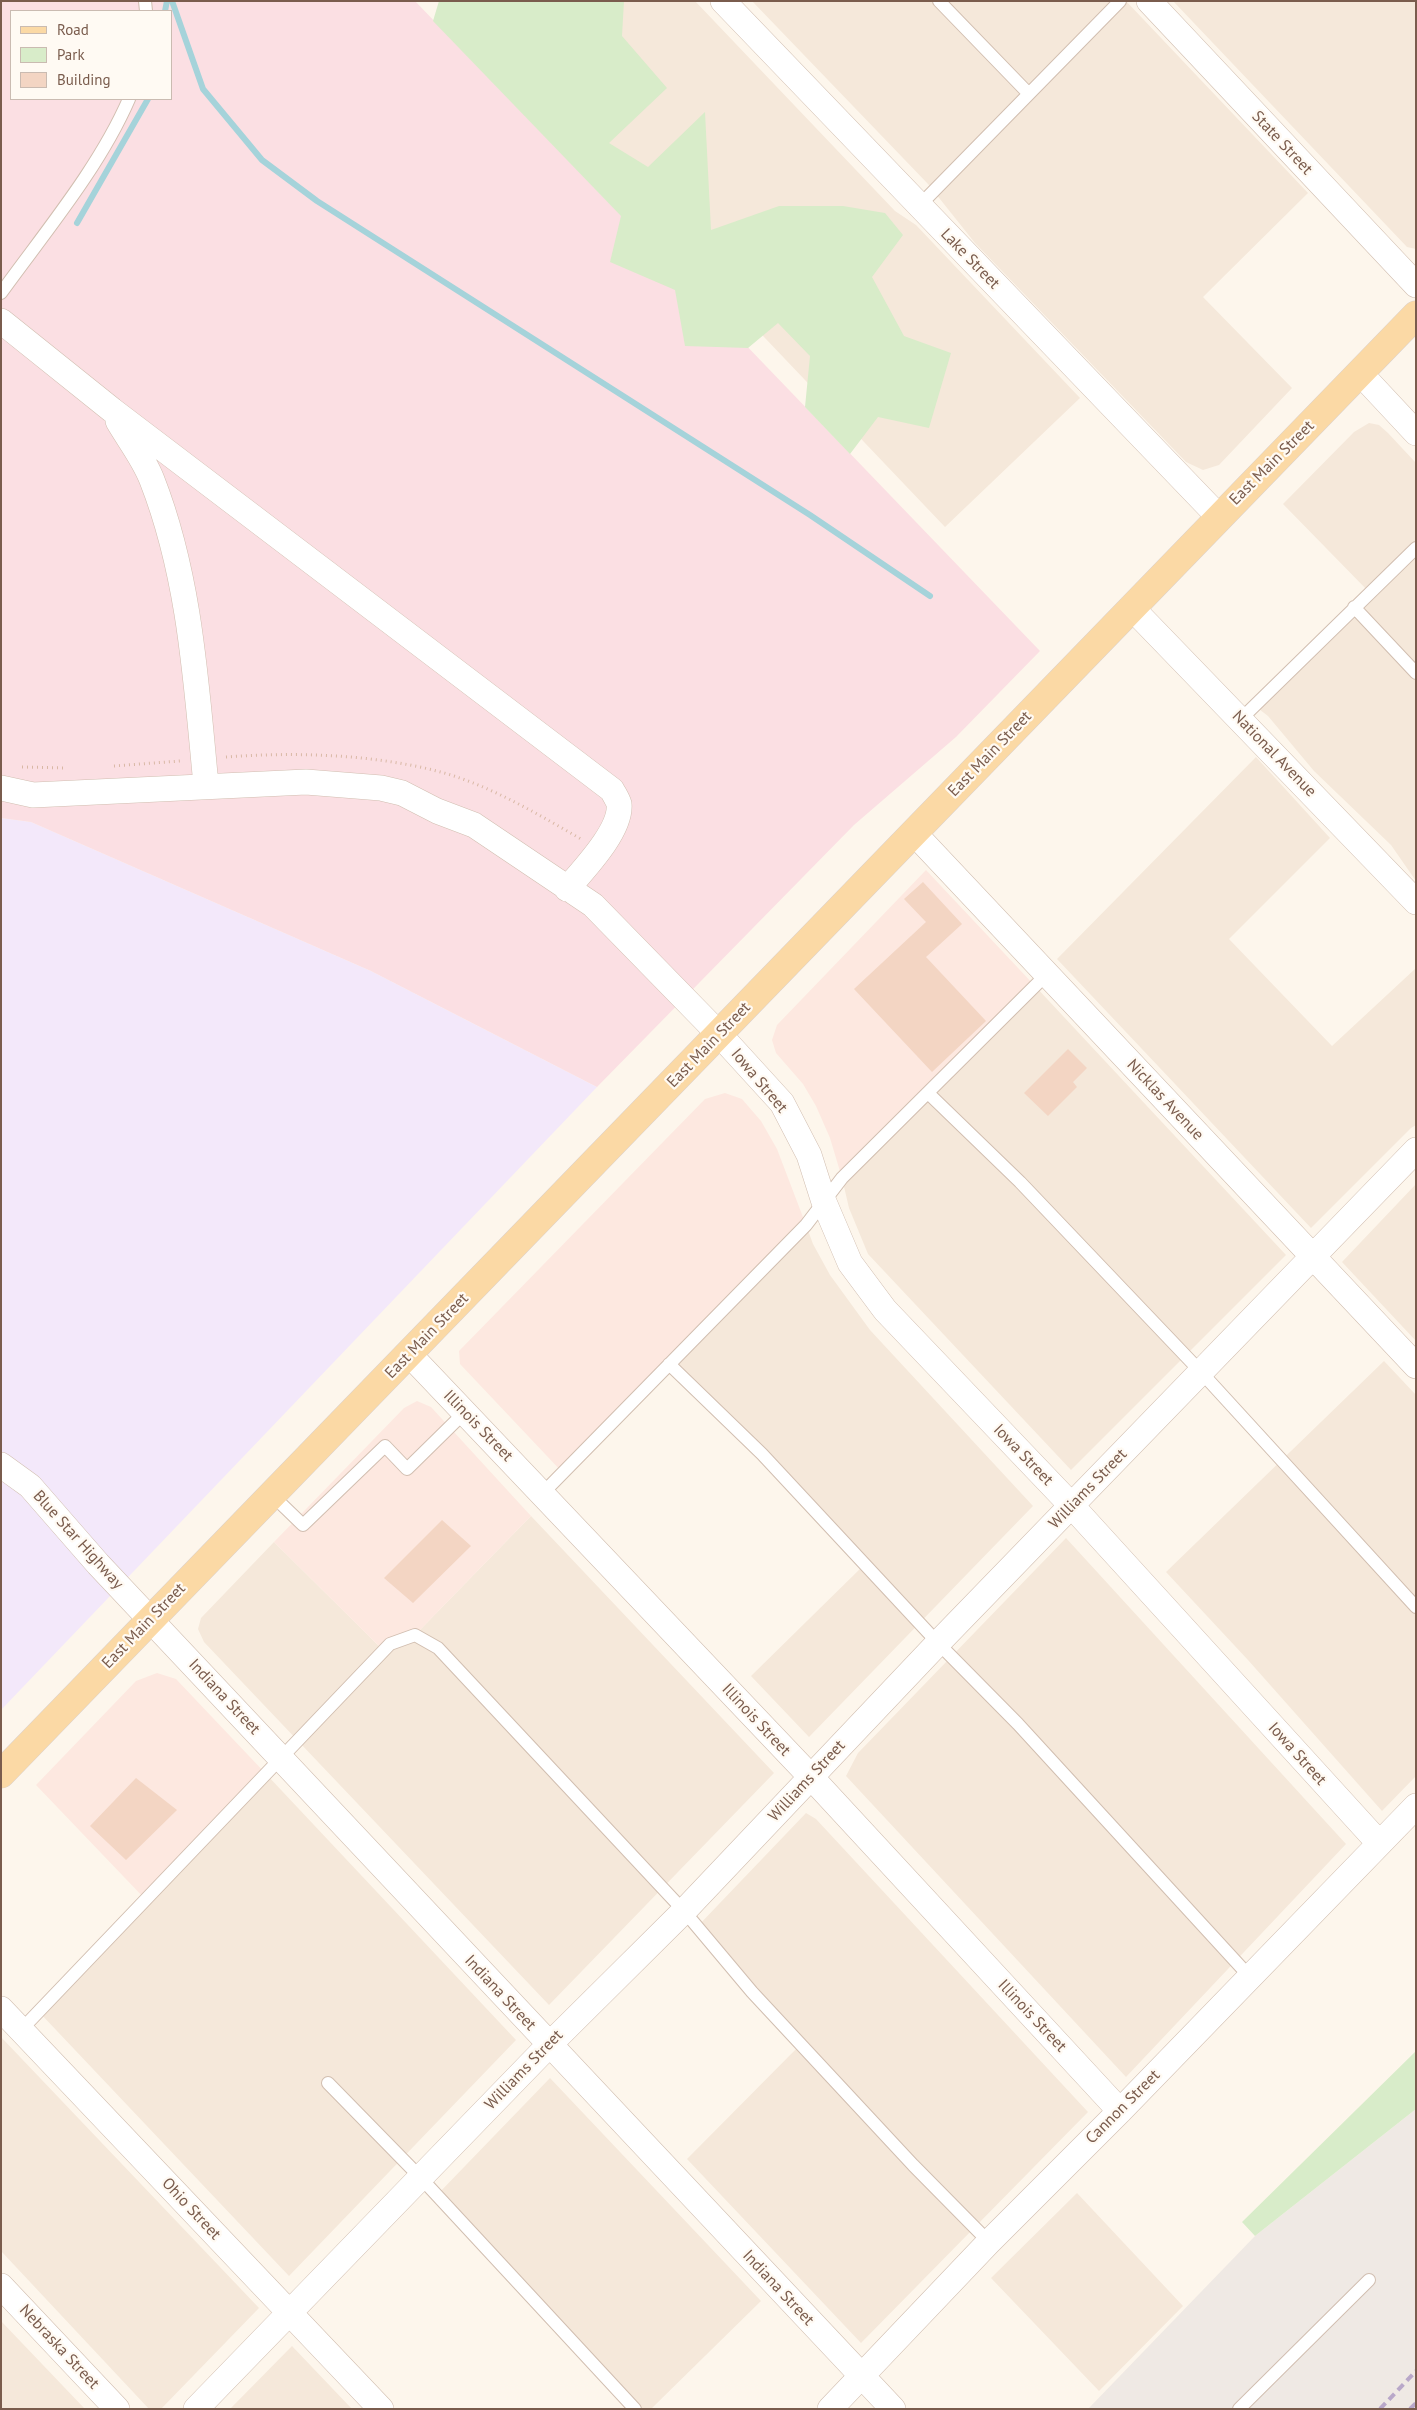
<!DOCTYPE html>
<html>
<head>
<meta charset="utf-8">
<style>
  body { margin:0 }
  #map { position:relative; width:1417px; height:2410px; overflow:hidden; background:#fdf6ec; font-family:"PT Sans",sans-serif }
  canvas { display:block }
  .frame { position:absolute; inset:0; border:2px solid #7a5c4d; pointer-events:none }
  .legend { position:absolute; left:10px; top:10px; width:162px; height:90px; box-sizing:border-box; background:#fffaf3; border:1px solid #cabbb1; margin:0; padding:6px 9px; list-style:none; font-size:15px; color:#7a5c4d }
  .legend li { display:flex; align-items:center; gap:10px; height:25px }
  .legend b { width:25px; border:1px solid #cabbb1 }
</style>
</head>
<body>
<div id="map">
<canvas width="1417" height="2410"></canvas>
<div class="frame"></div>
<ul class="legend">
<li><b style="height:6px;background:#fbd9a5"></b>Road</li>
<li><b style="height:14px;background:#d8ecc9"></b>Park</li>
<li><b style="height:14px;background:#f3d5c3"></b>Building</li>
</ul>
</div>
<script>
const ctx = document.querySelector('canvas').getContext('2d');
ctx.lineJoin = 'round';
function fill(path, color) {
  ctx.fillStyle = color;
  ctx.fill(path, 'evenodd');
}
function strokePath(path, color, width, dash) {
  ctx.strokeStyle = color;
  ctx.lineWidth = width;
  ctx.lineCap = dash ? 'butt' : 'round';
  ctx.setLineDash(dash || []);
  ctx.stroke(path);
}
function label(font, color, halo, rows, align = 'center') {
  ctx.font = font + ' "PT Sans",sans-serif';
  ctx.lineWidth = 4.5;
  ctx.setLineDash([]);
  ctx.textBaseline = 'middle';
  ctx.strokeStyle = halo;
  ctx.fillStyle = color;
  for (const [text, x, y, turn = 0] of rows) {
    ctx.save();
    ctx.translate(x, y);
    ctx.rotate((+turn || 0) * Math.PI / 180);
    ctx.textAlign = isNaN(turn) ? turn : align;
    if (halo) ctx.strokeText(text, 0, 0);
    ctx.fillText(text, 0, 0);
    ctx.restore();
  }
}
const residential = new Path2D(`
  M444 1H695L895 211 916 225 1080 398 945 527Z
  M752 1H1126L1308 193 1203 297 1292 388 1219 465 1203 470 1186 462 975 243 928 184Z
  M1173 1H1416V249L1407 247Z
  M1369 423 1379 425 1388 433 1416 463V881L1391 845 1314 771 1268 716 1255 706 1369 592 1283 504 1354 432Z
  M1256 757 1330 838 1229 939 1332 1046 1416 968V1125L1411 1128 1311 1228 1057 959Z
  M1035 986 1286 1255 1071 1470 868 1254 849 1208 842 1178Z
  M1416 1184V1341L1342 1262Z
  M806 1225 813 1244 830 1275 870 1330 1033 1506 809 1737 751 1676 865 1564 669 1364Z
  M1384 1361 1416 1395V1776L1382 1811 1248 1660 1166 1572Z
  M531 1516 774 1773 549 2005 204 1642 198 1629 201 1618 274 1542 384 1651 415 1635Z
  M1066 1538 1346 1844 1126 2077 846 1776 858 1753Z
  M267 1775 516 2040 289 2276 39 2012Z
  M806 1813 816 1819 1088 2112 861 2343 687 2159 801 2044 697 1927Z
  M1 2037 259 2308 161 2409H149L1 2251Z
  M550 2078 761 2301 651 2409H635L437 2195Z
  M1077 2193 1183 2306 1099 2391 991 2278Z
  M1 2321 85 2409H1Z
  M292 2346 352 2409H230Z`);
const commercial = new Path2D(`
  M926 870 1035 986 842 1178 830 1138 816 1106 803 1084 776 1053 772 1040 777 1025Z
  M725 1093 742 1099 761 1121 777 1149 806 1225 563 1473 460 1364 459 1351 705 1099Z
  M417 1401 431 1407 531 1516 415 1635 384 1651 274 1542 404 1408Z
  M157 1673 176 1679 267 1775 146 1900 36 1785 136 1681Z`);
const industrial = new Path2D(`
  M1416 2109V2409H1088L1255 2236Z`);
const education = new Path2D(`
  M1 818 31 822 371 971 597 1087 1 1710Z`);
const medical = new Path2D(`
  M1 1H415L1040 651 956 737 854 825 597 1087 371 971 31 822 1 818ZM11 11H171V99H11Z`);
const green = new Path2D(`
  M439 1H624L622 36 667 88 609 143 648 167 705 112 711 230 779 206H843L885 213 903 235 872 277 904 336 951 353 929 428 878 417 850 454 805 407 810 356 778 323 748 348 685 346 675 290 610 262 621 216 433 21Z
  M1416 2051V2109L1255 2236 1242 2222Z`);
const stream = new Path2D(`
  M172 1 203 89 262 160 317 201 810 515 930 596
  M165 11 167 1
  M77 223 148 99`);
const building = new Path2D(`
  M923 882 962 924 926 957 986 1021 932 1072 854 989 926 922 904 899Z
  M1068 1049 1087 1068 1073 1082 1077 1087 1048 1116 1024 1093Z
  M442 1520 471 1546 413 1603 384 1578Z
  M136 1778 177 1810 126 1860 90 1826Z`);
const path = new Path2D(`
  M226 757C294 752 367 754 433 770 486 783 534 812 581 839
  M114 766 180 761
  M22 767 65 768`);
const service = new Path2D(`
  M145 1 146 11
  M939 1 1029 94
  M919 206 1120 1
  M1 293C45 232 99 168 129 99
  M1354 607 1416 673
  M1241 719 1416 548
  M928 1093 1020 1182 1201 1372 1416 1607
  M669 1364 762 1454 938 1643 1018 1724 1250 1977
  M542 1494 806 1225 842 1178 1047 974
  M272 1495 303 1525 385 1446 407 1469 465 1412
  M21 2030 390 1644 415 1635 438 1648 684 1911 752 1992 913 2165 989 2242
  M328 2083 420 2177 635 2409
  M1239 2409 1369 2280`);
const minor = new Path2D(`
  M723 1 1219 517
  M1149 1 1416 285
  M1 321 112 410 612 790C614 794 618 800 619 804 622 830 583 870 567 889
  M1360 373 1416 433
  M118 421C129 440 144 459 152 480 190 577 196 682 206 785
  M1131 607 1416 902
  M1 788 33 795 306 782 381 788 402 793 437 811 474 825 593 905 719 1034 782 1103 809 1155 824 1202 850 1263 885 1310 1072 1506 1379 1843
  M914 833 1416 1366
  M409 1354 811 1777 1120 2111
  M1 1465 30 1486 98 1564 893 2409
  M1 2009 381 2409
  M1 2286 117 2409
  M196 2409 549 2045 684 1911 938 1643 1416 1150
  M830 2409 989 2242 1120 2111 1416 1806`);
const primary = new Path2D(`
  M1 1774 1416 315`);
const rail = new Path2D(`
  M1380 2409 1416 2371
  M1410 2409 1416 2403`);
const streetNames = [
  ["State Street",1282,143,47],
  ["Lake Street",970,259,46],
  ["East Main Street",1272,463,-45],
  ["East Main Street",990,754,-46],
  ["National Avenue",1274,754,46],
  ["East Main Street",709,1045,-46],
  ["Iowa Street",759,1081,50],
  ["Nicklas Avenue",1165,1100,47],
  ["East Main Street",427,1336,-46],
  ["Illinois Street",478,1426,46],
  ["Iowa Street",1023,1455,46],
  ["Williams Street",1088,1489,-46],
  ["Blue Star Highway",78,1540,48],
  ["East Main Street",144,1626,-46],
  ["Indiana Street",224,1697,47],
  ["Illinois Street",756,1720,47],
  ["Iowa Street",1297,1754,48],
  ["Williams Street",807,1781,-47],
  ["Indiana Street",500,1993,47],
  ["Illinois Street",1032,2016,47],
  ["Williams Street",524,2070,-46],
  ["Cannon Street",1123,2107,-45],
  ["Ohio Street",191,2209,47],
  ["Indiana Street",778,2288,47],
  ["Nebraska Street",59,2347,47]
];
fill(residential, '#f5e8da');
fill(commercial, '#fde8e0');
fill(industrial, '#efe9e4');
fill(education, '#f3e8fa');
fill(medical, '#fbdfe3');
fill(green, '#d8ecc9');
strokePath(stream, '#a5d3da', 6);
fill(building, '#f3d5c3');
strokePath(service, '#d1beb0', 14);
strokePath(minor, '#d1beb0', 26);
strokePath(primary, '#dad1cd', 29);
strokePath(path, '#d9b8a5', 3, [1, 4]);
strokePath(service, '#fff', 12);
strokePath(minor, '#fff', 25);
strokePath(primary, '#fbd9a5', 28);
strokePath(rail, '#b9a8c9', 4, [8, 5]);
label('16px', '#7a5c4d', '#fffaf3', streetNames);
</script>
</body>
</html>
